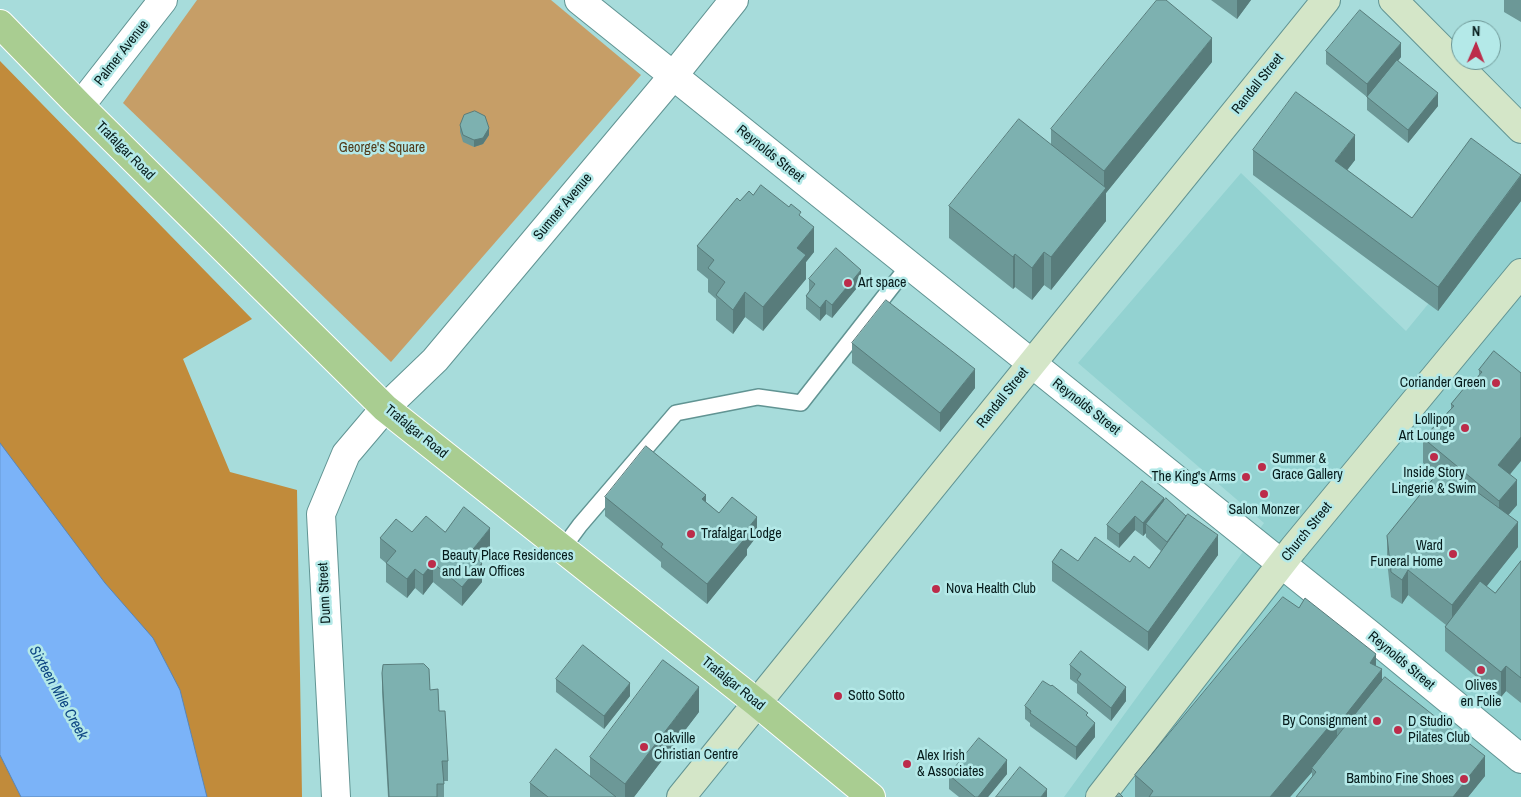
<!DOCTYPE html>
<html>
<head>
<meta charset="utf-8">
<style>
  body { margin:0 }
  #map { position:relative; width:1521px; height:797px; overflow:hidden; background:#a7dcdb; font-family:"Archivo Narrow",sans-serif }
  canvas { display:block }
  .north { position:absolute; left:1451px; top:20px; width:50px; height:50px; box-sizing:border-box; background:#b4e9e8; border:1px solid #6e9796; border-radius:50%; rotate:1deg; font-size:14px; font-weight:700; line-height:20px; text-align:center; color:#061b1b }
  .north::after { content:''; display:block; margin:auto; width:18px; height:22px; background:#bc2c4a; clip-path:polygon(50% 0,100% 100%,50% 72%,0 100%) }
</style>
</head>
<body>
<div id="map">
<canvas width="1521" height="797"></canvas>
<div class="north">N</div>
</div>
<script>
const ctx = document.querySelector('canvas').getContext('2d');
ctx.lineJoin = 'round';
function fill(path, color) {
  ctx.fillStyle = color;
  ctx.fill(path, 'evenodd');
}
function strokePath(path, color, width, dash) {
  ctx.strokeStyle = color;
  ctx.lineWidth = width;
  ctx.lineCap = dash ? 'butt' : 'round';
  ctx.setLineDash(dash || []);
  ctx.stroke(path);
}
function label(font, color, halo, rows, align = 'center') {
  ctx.font = font + ' "Archivo Narrow",sans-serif';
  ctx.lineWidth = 5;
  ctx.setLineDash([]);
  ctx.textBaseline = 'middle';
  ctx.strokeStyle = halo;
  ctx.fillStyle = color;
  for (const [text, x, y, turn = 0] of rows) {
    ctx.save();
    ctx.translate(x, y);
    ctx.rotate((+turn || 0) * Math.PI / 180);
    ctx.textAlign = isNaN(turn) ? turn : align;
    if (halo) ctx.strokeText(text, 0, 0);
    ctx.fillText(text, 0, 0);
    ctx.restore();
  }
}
const built = new Path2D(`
  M1241 173 1406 331 1521 191V797H1064L1264 523 1078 363Z`);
const green = new Path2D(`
  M197 0H551L641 75 391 362 123 103Z`);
const forest = new Path2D(`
  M0 61 252 319 183 359 230 472 297 490 302 797H162L0 472Z
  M0 691 26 797H0Z`);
const water = new Path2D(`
  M0 443 105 583 153 638 180 690 207 797H21L0 755Z`);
const lane = new Path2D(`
  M563 548 580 525 676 413 758 397 801 403 909 265`);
const street = new Path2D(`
  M579 0 1369 634 1521 759
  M80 106 163 0
  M336 797 321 514 346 454 385 408 435 360 673 76 734 0`);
const secondary = new Path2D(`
  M1393 0 1521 129
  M681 797 1326 0
  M1100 797 1293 549 1521 273`);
const primary = new Path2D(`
  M0 24 80 106 385 408 757 703 871 797`);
const wall = new Path2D(`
  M1211 0H1251L1237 19Z
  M1504 0H1521V22L1504 12Z
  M1326 51 1401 57 1398 61 1438 106 1408 143 1367 110V97L1326 64Z
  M1212 62 1106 193V221L1051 290 1044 285 1032 300 1015 287 1013 289 949 238V206L1051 145V129Z
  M460 125 489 135 483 144 474 147 463 142 460 132Z
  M1253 150 1355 160 1347 170 1412 218 1521 175V201L1438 311 1253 175Z
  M753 195 801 217 814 252 806 262V279L763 331 745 317 733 334 716 320V299L708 292V279L697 270V246Z
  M809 279 861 283 832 318 826 314 820 321 806 309V296L809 291Z
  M852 343 975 388 940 432 852 363Z
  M1494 351 1510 475 1517 505 1508 515 1518 547 1486 586 1495 593 1521 561V703L1506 691 1501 697 1445 651V627L1446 625 1408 595 1402 604 1391 597 1387 561V536L1437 474 1423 463V438L1451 409V404L1467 389 1479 375V370Z
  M605 497 706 502 719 513 757 536 747 549V555L707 604 661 567V562L605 516Z
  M1164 501 1218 555 1148 651 1052 581V562L1078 561 1130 562 1149 568 1161 551 1146 537V533L1143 536 1135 530 1119 548 1107 539V525Z
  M412 532 490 548 479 561 482 582 462 606 433 582 423 595 415 588 407 598 386 582V563L380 558V538Z
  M1070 665 1126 701 1111 721 1077 693V684L1070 679Z
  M1376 666 1382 680 1485 776 1468 797H1296L1312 778V772L1290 797H1135V775Z
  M382 673 430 690 439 711 448 761V781H444V797H388L382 692Z
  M556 679 630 696 604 729 556 692Z
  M1025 706 1088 717 1095 737 1076 760 1030 726V723L1025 719Z
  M699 712 634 797H530V783L590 776V757Z
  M1007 774 988 797H959L949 789V775Z`);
const shadedWall = new Path2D(`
  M1237 0H1251L1237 19Z
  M1212 38V62L1106 193V221L1051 290V257L1104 191V171Z
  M1401 43V57L1367 98V84Z
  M1438 93V106L1408 143V130Z
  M489 128V135L483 144 474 147V140Z
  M1355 135V160L1335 186V161Z
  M1521 176V201L1438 311V287Z
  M814 227V252L806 262V279L763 331V307L797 248Z
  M1044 252V285L1032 300V268Z
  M1015 254V287L1013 289V257Z
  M861 270V283L832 318V305Z
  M745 292V317L733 334V310Z
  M826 300V314L820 321V308Z
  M975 369V388L940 432V413Z
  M1521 437V461L1498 489V465Z
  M1517 480V505L1499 526V501Z
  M706 495V514L702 499Z
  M1164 498V511L1146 524V533L1143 536V523Z
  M1135 516V530L1119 548V534Z
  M757 517V536L747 549V555L707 604V584L744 533Z
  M1518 522V547L1452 630V605Z
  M490 528V548L470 573V553Z
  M1218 535V555L1148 651V632Z
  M433 563V582L423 595V575Z
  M482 563V582L462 606V587Z
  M415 569V588L407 598V579Z
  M1408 570V595L1402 604V580Z
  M1376 654V677L1382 669V694L1344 742V717L1370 663Z
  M1506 666V691L1501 697V672Z
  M630 683V696L604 729V716Z
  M699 687V712L634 797H625V784Z
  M1126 687V701L1111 721V708Z
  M1337 717V742L1312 768V772L1290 797H1270Z
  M1095 723V737L1076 760V747Z
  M1485 756V776L1468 797H1453Z
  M1007 760V774L988 797H978Z
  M1047 789V797H1041Z`);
const building = new Path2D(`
  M1157 0H1166L1212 38 1104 171 1051 129Z
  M1360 10 1401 43 1367 84 1326 51Z
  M1397 60 1438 93 1408 130 1367 97Z
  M1296 92 1355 135 1335 161 1412 218 1471 138 1521 175 1438 287 1253 150Z
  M475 111 485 116 489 128 483 138 474 140 463 135 460 125 464 115Z
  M1019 119 1106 188 1051 257 1044 252 1032 268 1015 254 1013 257 949 206Z
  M761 185 789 207 791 204 801 212 799 215 814 227 797 248 806 255 763 307 745 292 733 310 716 295 725 282 708 268 714 260 697 246 737 198 740 201 749 191 753 195Z
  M836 248 861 270 832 305 826 300 820 308 806 296 815 284 809 279Z
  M886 300 975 369 940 413 852 343Z
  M1494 351 1521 373V437L1498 465 1517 480 1499 501 1423 438 1454 406 1451 404 1465 387 1467 389 1482 372 1479 370Z
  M646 446 706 495 702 499 719 513 732 497 757 517 744 533 747 536 707 584 661 547 663 544 605 497Z
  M1443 467 1518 522 1452 605 1408 570 1402 580 1391 572 1387 536Z
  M1142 481 1164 498 1143 523 1135 516 1119 534 1107 525Z
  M1166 498 1186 516 1167 542 1146 524Z
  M464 507 490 528 470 553 482 563 462 587 433 563 423 575 415 569 407 579 386 563 396 551 380 538 396 519 412 532 426 516 445 532Z
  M1188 514 1218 535 1148 632 1052 562 1061 549 1078 561 1095 537 1130 562 1134 556 1149 568Z
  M1521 561V678L1506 666 1501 672 1445 627 1480 581 1495 593Z
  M1283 597 1299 608 1305 598 1376 654 1370 663 1382 669 1344 717H1337L1270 797H1149L1153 791 1135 775Z
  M583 645 630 683 604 716 556 679Z
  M1081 651 1126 687 1111 708 1077 680 1081 674 1070 665Z
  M663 660 699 687 625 784 590 757Z
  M424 664 429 669 430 690 438 689 439 711H445L448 761H442L444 784H437V797H389L382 673 383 665Z
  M1385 677 1485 756 1453 797H1296L1316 772 1312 768Z
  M1043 681 1051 686 1052 685 1088 713 1086 715 1095 723 1076 747 1030 713 1031 711 1025 706Z
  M979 738 1007 760 978 797H975L949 775Z
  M556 749 616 797H548L530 783Z
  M1020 767 1047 789 1041 797H996Z
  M1119 793 1123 797H1116Z`);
const markers = [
  [848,283,5,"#bc2c4a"],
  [1496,383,5,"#bc2c4a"],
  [1465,428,5,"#bc2c4a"],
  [1434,457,5,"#bc2c4a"],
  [1262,467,5,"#bc2c4a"],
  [1246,477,5,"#bc2c4a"],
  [1264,494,5,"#bc2c4a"],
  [691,534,5,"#bc2c4a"],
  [1453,554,5,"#bc2c4a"],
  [432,564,5,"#bc2c4a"],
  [936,589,5,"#bc2c4a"],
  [1481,670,5,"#bc2c4a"],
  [838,696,5,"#bc2c4a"],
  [1377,721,5,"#bc2c4a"],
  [1398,730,5,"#bc2c4a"],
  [644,747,5,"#bc2c4a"],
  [907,764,5,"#bc2c4a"],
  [1464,779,5,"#bc2c4a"]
];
const streetNames = [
  ["Palmer Avenue",122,53,-52],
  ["Randall Street",1258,84,-51],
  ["Trafalgar Road",125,151,45],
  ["Reynolds Street",770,154,39],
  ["Sumner Avenue",563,207,-50],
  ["Randall Street",1003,398,-51],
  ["Reynolds Street",1086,407,38],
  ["Trafalgar Road",416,432,39],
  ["Church Street",1307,532,-51],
  ["Dunn Street",325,593,-93],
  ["Reynolds Street",1401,661,40],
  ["Trafalgar Road",733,684,39]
];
const parkNames = [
  ["George's Square",382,148]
];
const poiNames = [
  ["Art space",858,283],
  ["Coriander Green",1486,383,"right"],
  ["Lollipop",1455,420,"right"],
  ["Art Lounge",1455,436,"right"],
  ["Summer &",1272,459],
  ["Grace Gallery",1272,475],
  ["Inside Story",1434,473,"center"],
  ["Lingerie & Swim",1434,489,"center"],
  ["The King's Arms",1236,477,"right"],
  ["Salon Monzer",1264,510,"center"],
  ["Trafalgar Lodge",701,534],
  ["Ward",1443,546,"right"],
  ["Funeral Home",1443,562,"right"],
  ["Beauty Place Residences",442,556],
  ["and Law Offices",442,572],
  ["Nova Health Club",946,589],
  ["Olives",1481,686,"center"],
  ["en Folie",1481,702,"center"],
  ["Sotto Sotto",848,696],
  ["By Consignment",1367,721,"right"],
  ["D Studio",1408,722],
  ["Pilates Club",1408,738],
  ["Oakville",654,739],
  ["Christian Centre",654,755],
  ["Alex Irish",917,756],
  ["& Associates",917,772],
  ["Bambino Fine Shoes",1454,779,"right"]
];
const waterNames = [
  ["Sixteen Mile Creek",58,693,61]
];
fill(built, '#93d2d1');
fill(green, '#c69e67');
fill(forest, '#c18b3b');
fill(water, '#7bb3f8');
strokePath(water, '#5885b6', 1);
strokePath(lane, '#619493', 18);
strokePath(street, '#619493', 30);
strokePath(secondary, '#619493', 30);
strokePath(primary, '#fff', 30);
strokePath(lane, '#fff', 15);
strokePath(street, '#fff', 28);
strokePath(secondary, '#d4e6c8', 28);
strokePath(primary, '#a9cd91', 28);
fill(wall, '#6c9897');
fill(shadedWall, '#587c7b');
fill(building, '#7db1b0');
strokePath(building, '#587c7b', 1);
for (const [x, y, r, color] of markers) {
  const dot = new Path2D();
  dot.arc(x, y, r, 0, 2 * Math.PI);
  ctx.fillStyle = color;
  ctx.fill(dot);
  strokePath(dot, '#b4e9e8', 2);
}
label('14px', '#061b1b', '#b4e9e8', streetNames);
label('14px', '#513a19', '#b4e9e8', parkNames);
label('14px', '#061b1b', '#b4e9e8', poiNames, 'left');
label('italic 15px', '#0e4784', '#b4e9e8', waterNames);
</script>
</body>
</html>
